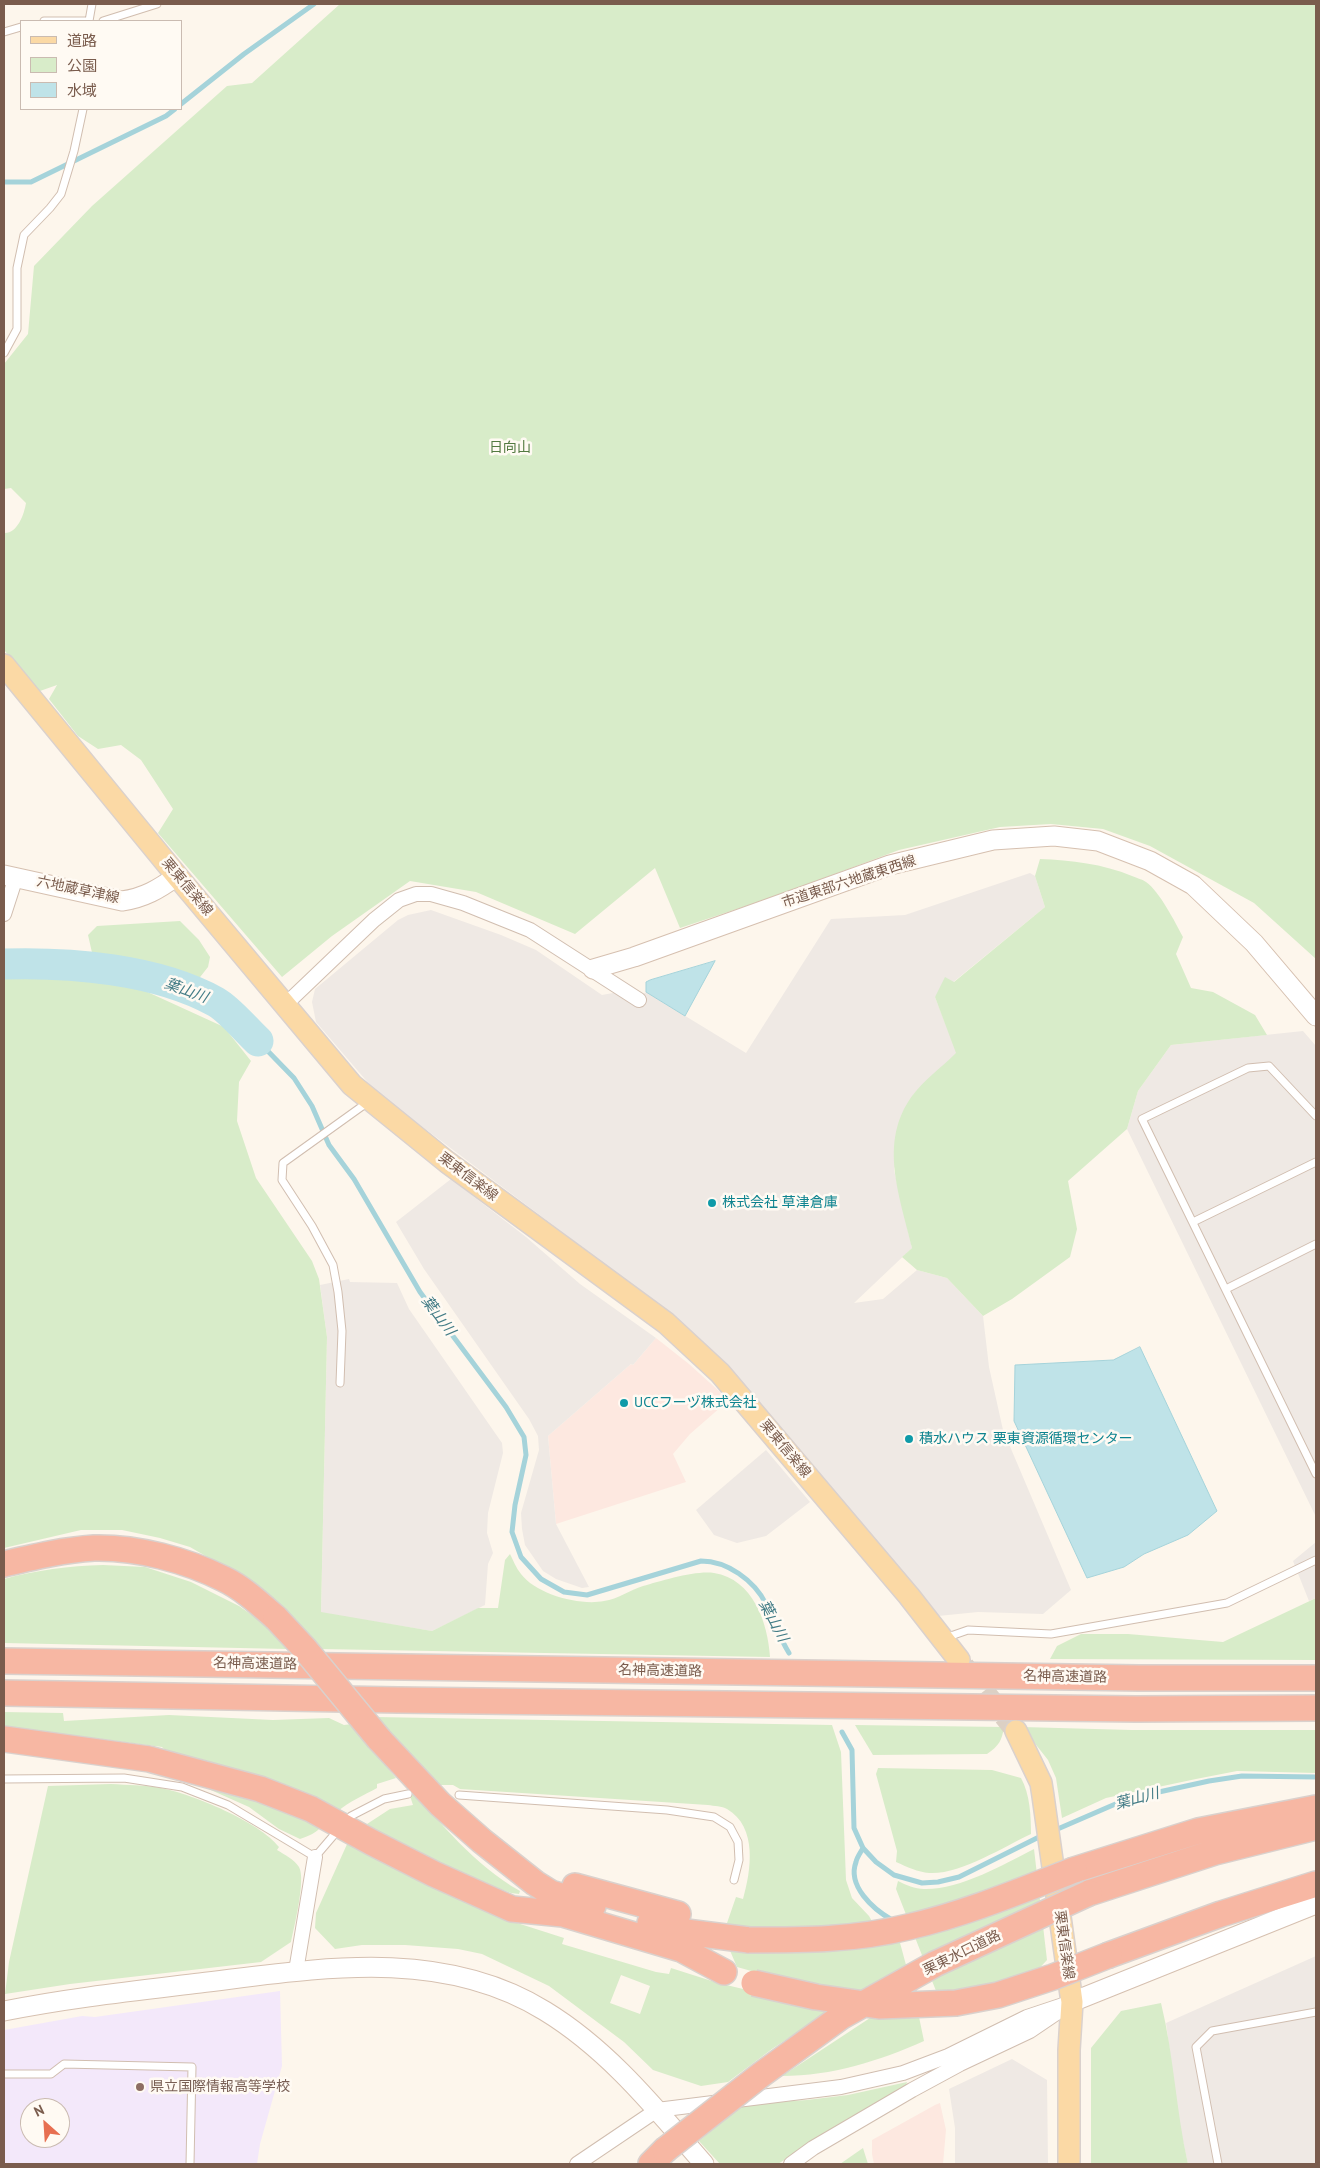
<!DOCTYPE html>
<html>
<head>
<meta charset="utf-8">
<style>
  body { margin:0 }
  #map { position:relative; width:1320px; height:2168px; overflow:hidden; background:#fdf6ec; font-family:"PT Sans","Noto Sans JP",sans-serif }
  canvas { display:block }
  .frame { position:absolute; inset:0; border:5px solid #7a5c4d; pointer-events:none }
  .legend { position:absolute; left:20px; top:20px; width:162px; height:90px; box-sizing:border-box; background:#fffaf3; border:1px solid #cabbb1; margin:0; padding:6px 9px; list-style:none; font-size:15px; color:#7a5c4d }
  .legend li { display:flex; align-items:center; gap:10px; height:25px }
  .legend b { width:25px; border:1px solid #cabbb1 }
  .north { position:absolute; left:20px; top:2098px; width:50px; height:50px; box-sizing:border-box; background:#fffaf3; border:1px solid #cabbb1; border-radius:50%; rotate:334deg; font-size:14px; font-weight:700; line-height:20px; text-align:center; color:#7a5c4d }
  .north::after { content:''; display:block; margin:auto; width:18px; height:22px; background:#e76f51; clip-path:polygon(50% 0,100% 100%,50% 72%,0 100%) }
</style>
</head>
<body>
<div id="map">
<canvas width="1320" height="2168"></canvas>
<div class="frame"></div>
<ul class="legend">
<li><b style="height:6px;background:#fbd9a5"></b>道路</li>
<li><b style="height:14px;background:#d8ecc9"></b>公園</li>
<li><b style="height:14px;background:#bfe3e8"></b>水域</li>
</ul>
<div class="north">N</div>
</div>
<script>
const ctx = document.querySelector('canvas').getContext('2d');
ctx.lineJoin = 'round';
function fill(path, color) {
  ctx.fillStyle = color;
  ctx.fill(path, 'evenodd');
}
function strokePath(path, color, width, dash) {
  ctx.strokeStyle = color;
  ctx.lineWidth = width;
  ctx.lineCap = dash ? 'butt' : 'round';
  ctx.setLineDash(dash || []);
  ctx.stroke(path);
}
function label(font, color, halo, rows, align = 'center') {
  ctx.font = font + ' "PT Sans","Noto Sans JP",sans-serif';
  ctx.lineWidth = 5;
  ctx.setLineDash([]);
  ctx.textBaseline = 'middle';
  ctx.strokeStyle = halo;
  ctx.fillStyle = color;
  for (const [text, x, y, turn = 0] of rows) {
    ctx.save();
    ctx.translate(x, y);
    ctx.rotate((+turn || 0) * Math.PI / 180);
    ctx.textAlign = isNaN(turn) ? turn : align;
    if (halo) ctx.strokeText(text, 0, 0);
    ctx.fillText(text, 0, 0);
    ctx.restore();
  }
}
const commercial = new Path2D(`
  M656 1338 689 1364 729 1400 690 1434 673 1454 686 1482 556 1524 548 1436 631 1364 633 1365Z
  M940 2103 946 2130 943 2164H874L872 2154V2140L935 2105Z`);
const industrial = new Path2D(`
  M1030 873 1035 876 1045 907 935 997 957 1053 913 1095 894 1170 912 1248 854 1303 883 1299 917 1270 947 1278 983 1316 989 1367 1003 1430 1071 1590 1043 1614 978 1612 938 1616 724 1362 674 1316 376 1092 316 1022 312 1002 315 989 398 920 408 915 431 910 501 935 536 950 602 995 629 990 643 994 646 992 746 1053 831 919 905 915Z
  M1303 1031 1316 1046V1517L1127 1129 1138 1091 1171 1045Z
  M451 1179 526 1237 580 1284 656 1338 633 1365 631 1364 548 1436 556 1524 589 1587 582 1588 556 1579 543 1571 525 1545 522 1529 521 1513 539 1450 538 1436 529 1419 424 1269 396 1222Z
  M349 1279 350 1282 397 1283 409 1309 502 1443 503 1453 488 1513 487 1533 493 1553 488 1564 485 1605 432 1631 321 1613 327 1337 320 1285Z
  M766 1450 810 1502 766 1536 737 1543 714 1535 696 1510Z
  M1316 1542V1598L1309 1601 1293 1561Z
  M1316 1956V2164H1188L1180 2128 1166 2023Z
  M1012 2059 1047 2080 1048 2164H955V2128L949 2089Z`);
const education = new Path2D(`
  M280 1991 282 2066 260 2144 257 2164H4V2030L82 2016 95 2017ZM30 2108H60V2138H30Z`);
const green = new Path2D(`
  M340 4H1316V959L1254 903 1150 846 1103 829 1051 824 1000 827 899 850 779 895 680 928 655 868 575 934 476 892 410 881 332 936 282 977 158 833 173 809 141 760 121 745 98 749 78 736 49 699 57 685 40 691 4 650V533C17 534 24 515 26 503L11 488 4 489V364L28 334 34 266 92 206 227 86 252 83Z
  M1040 859C1071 860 1103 864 1132 876 1136 878 1142 879 1146 882 1160 892 1175 922 1183 937L1176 954 1191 988 1213 992 1255 1015 1267 1035 1171 1045 1138 1091 1127 1129 1068 1181 1077 1229 1070 1257 1012 1299 983 1316 947 1278 917 1270 902 1257 912 1248C900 1196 878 1143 912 1096 924 1080 942 1067 956 1053L935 997 945 977 954 982 1045 907 1035 876Z
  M180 921 199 940 210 957 208 967 197 981 134 963 93 957 88 935 97 926Z
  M4 976 80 978 130 984 224 1027 251 1061 239 1082 237 1121 256 1178 312 1261 319 1279 327 1337 321 1612 432 1631 478 1608H498L505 1560 510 1554C513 1560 516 1568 521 1574 536 1594 579 1606 604 1601 618 1599 630 1590 643 1586 661 1581 696 1570 714 1573 753 1579 768 1623 770 1657L320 1649 264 1590 190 1547 160 1538 122 1530H81L4 1548Z
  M103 1565 145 1567 191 1582 239 1606 266 1625 287 1649 4 1643V1579C36 1570 69 1566 103 1565Z
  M1316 1598V1660L1050 1659 1057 1646 1081 1634H1128L1223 1642Z
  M4 1712 63 1713 64 1721 169 1715 273 1720 329 1718 344 1725 352 1724 396 1778 377 1784V1788C364 1795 349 1802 338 1811 323 1824 320 1833 300 1839L279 1829 249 1807 195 1783 162 1747 4 1726Z
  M375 1717 832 1725 841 1752 846 1880 852 1898 869 1916 874 1925 737 1929 727 1923 736 1897 743 1899C751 1871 758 1827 727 1809 722 1806 714 1806 708 1805L460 1789 453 1785H436Z
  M855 1725 1004 1727C1002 1740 999 1746 987 1754L873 1755Z
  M1022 1727 1132 1730H1316V1773L1237 1771 1196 1779 1106 1798 1062 1818 1056 1778 1048 1760Z
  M878 1768 992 1770 1021 1778C1030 1794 1031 1816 1031 1834 1003 1847 960 1875 929 1873 918 1872 907 1867 896 1862L897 1851 876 1774Z
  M111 1784C127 1785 145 1785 161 1788 192 1794 260 1822 279 1847L277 1850C285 1855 294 1859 299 1867 306 1879 294 1927 291 1942L261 1962 70 1984 5 1994 9 1962 48 1786Z
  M406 1784C441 1823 474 1865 520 1891L519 1894 511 1893C462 1875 410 1854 367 1824L390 1809 413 1805Z
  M348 1842 457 1897 514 1922 564 1938 562 1944 656 1972 669 1974 671 1968 718 1983 831 2010 772 2049 728 2082 701 2086 653 2070 624 2042 549 1986 482 1954 458 1949 405 1945H362L335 1949 315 1928 316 1913ZM621 1975 650 1986 640 2014 610 2003Z
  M1034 1849 1047 1960 1033 1975 938 1996 896 1889 898 1881C906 1885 915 1889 924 1889 959 1890 1003 1865 1034 1849Z
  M899 1939 906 1965 854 1995 816 1989 737 1967 728 1946Z
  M1161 2003C1174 2056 1176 2111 1188 2164H1091V2048L1121 2011Z
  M873 2016 919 2017 924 2041C879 2061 832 2076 782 2076Z
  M907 2082 906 2085 822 2135 778 2164H720L699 2141 744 2104 807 2100 848 2095Z
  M863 2148 868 2164H840Z`);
const water = new Path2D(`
  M715 961 685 1016 646 992V982L650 980Z
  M1140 1347 1217 1511 1188 1535 1144 1554 1124 1567 1087 1578 1014 1421 1015 1365 1113 1360Z`);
const stream = new Path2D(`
  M181 104 244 54 314 4
  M4 182H31L166 116 175 109
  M258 1041 294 1078 312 1106 329 1145 354 1179 420 1292 506 1407 524 1437 526 1455 515 1505 512 1532 521 1557 541 1579 564 1592 587 1595 701 1561C727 1561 754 1580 766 1604 774 1621 779 1637 789 1653
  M842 1732 852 1750 854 1828 863 1848 876 1862 894 1875 922 1883 938 1882 959 1877 1043 1835
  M1053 1831 1127 1799 1209 1781 1242 1776 1316 1777
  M863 1848C861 1852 857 1857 856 1862 847 1886 873 1909 892 1920`);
const river = new Path2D(`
  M4 964C70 962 157 969 216 1002 230 1010 246 1030 258 1041`);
const primaryTunnel = new Path2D(`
  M964 1666 1016 1731`);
const lane = new Path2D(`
  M44 21H85
  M89 21 92 4
  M103 21 157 4
  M4 32 21 27
  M4 353 17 329V268L24 235 50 208 61 194 74 151 83 109
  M1316 1116 1269 1066 1248 1068 1142 1119 1316 1474
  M1193 1222 1316 1162
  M1226 1289 1316 1244
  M340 1383 342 1331 338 1292 333 1265 312 1226 282 1180 283 1163 368 1102
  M945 1638 968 1630 1051 1634 1227 1603 1316 1560
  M4 1779 124 1778 182 1787 228 1805 315 1857 333 1836
  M459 1795 667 1810 714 1817 730 1827 738 1842 739 1860 734 1880
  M351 1816 384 1799 408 1794
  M4 2074H51L64 2064 192 2067 190 2164
  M1218 2164 1196 2047 1212 2031 1316 2012`);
const street = new Path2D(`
  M4 914 16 877
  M286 1004 374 920 399 900 416 894H431L463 903 530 930 639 1000
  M296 1971 315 1857
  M577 2164 657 2110 841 2087 903 2073 948 2056 1027 2017 1072 2002
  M791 2164 813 2148 912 2090 960 2064 1030 2031 1058 2012`);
const secondary = new Path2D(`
  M4 875 122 901C144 898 159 889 177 876
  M593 969 634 957 890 865 993 840 1054 836 1098 841 1150 861 1193 885 1254 943 1316 1016
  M1072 2002 1316 1904
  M4 2011C69 1998 134 1991 200 1983 316 1969 440 1946 545 2011 609 2050 656 2109 704 2164`);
const primary = new Path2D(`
  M4 665 177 876 352 1085 447 1162 666 1323 720 1373 909 1596 959 1660
  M1016 1731 1041 1783 1043 1796 1072 2002 1069 2050V2164`);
const highway = new Path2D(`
  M4 1564C34 1557 63 1550 94 1548 137 1547 186 1560 224 1579 243 1588 260 1604 276 1618
  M4 1661 1139 1678H1316
  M4 1693 398 1700 1136 1709 1316 1708
  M4 1739 149 1759 260 1789 311 1809 371 1842 434 1874 512 1909 563 1914 681 1949 724 1972
  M379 1739 440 1804 482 1841 535 1883 551 1893 593 1906
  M1074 1870 1198 1831 1316 1808
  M575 1886 678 1914
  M1089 1893 1215 1852 1316 1827
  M650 1923 678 1931 749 1940
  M1109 1955 1221 1914 1316 1884
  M651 2164 665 2150`);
const highwayBridge = new Path2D(`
  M276 1618 304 1648 379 1739
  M749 1940C803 1940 856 1940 908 1927 965 1914 1020 1891 1074 1870
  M754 1983 816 1997 879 2006 956 2003 998 1995 1053 1977 1109 1955
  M665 2150 762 2074 842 2016 935 1964 1089 1893`);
const markers = [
  [712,1203,5,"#0f9aa8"],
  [624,1403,5,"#0f9aa8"],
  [909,1439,5,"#0f9aa8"],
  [140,2087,5,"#8d6e63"]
];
const parkNames = [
  ["日向山",510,448]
];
const streetNames = [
  ["市道東部六地蔵東西線",849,882,-18],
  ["栗東信楽線",187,887,50],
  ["六地蔵草津線",78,890,12],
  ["栗東信楽線",468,1177,37],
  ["栗東信楽線",785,1449,50],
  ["名神高速道路",255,1664,1],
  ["名神高速道路",660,1671,1],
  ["名神高速道路",1065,1677,1],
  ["栗東信楽線",1064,1945,82],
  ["栗東水口道路",962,1953,-26]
];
const cultureNames = [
  ["株式会社 草津倉庫",722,1203],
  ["UCCフーヅ株式会社",634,1403],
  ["積水ハウス 栗東資源循環センター",919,1439]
];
const educationNames = [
  ["県立国際情報高等学校",150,2087]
];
const waterNames = [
  ["葉山川",186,991,20],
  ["葉山川",438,1316,53],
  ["葉山川",773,1621,62],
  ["葉山川",1137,1799,-15]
];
fill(commercial, '#fde8e0');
fill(industrial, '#efe9e4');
fill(education, '#f3e8fa');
fill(green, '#d8ecc9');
fill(water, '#bfe3e8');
strokePath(water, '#a5d3da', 1);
strokePath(stream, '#a5d3da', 5);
strokePath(river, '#bfe3e8', 31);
strokePath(primaryTunnel, '#dcd0c4', 21, [21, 11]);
strokePath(lane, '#d1beb0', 9);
strokePath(street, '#d1beb0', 16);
strokePath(secondary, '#d6c0b0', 21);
strokePath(primary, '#dad1cd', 24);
strokePath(highway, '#dad1cd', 28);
strokePath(lane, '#fff', 7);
strokePath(street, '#fff', 14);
strokePath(secondary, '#fff', 19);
strokePath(primary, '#fbd9a5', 21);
strokePath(highway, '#f7b7a3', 25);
strokePath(highwayBridge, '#dad1cd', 28, []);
strokePath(highwayBridge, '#f7b7a3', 25);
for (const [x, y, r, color] of markers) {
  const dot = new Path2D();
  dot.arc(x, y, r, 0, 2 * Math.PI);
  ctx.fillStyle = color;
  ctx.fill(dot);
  strokePath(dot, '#fffaf3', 2);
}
label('14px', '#537a41', '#fffaf3', parkNames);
label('14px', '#7a5c4d', '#fffaf3', streetNames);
label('14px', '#0d838f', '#fffaf3', cultureNames, 'left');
label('14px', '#785e54', '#fffaf3', educationNames, 'left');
label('italic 15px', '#437c86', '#fffaf3', waterNames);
</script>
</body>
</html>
